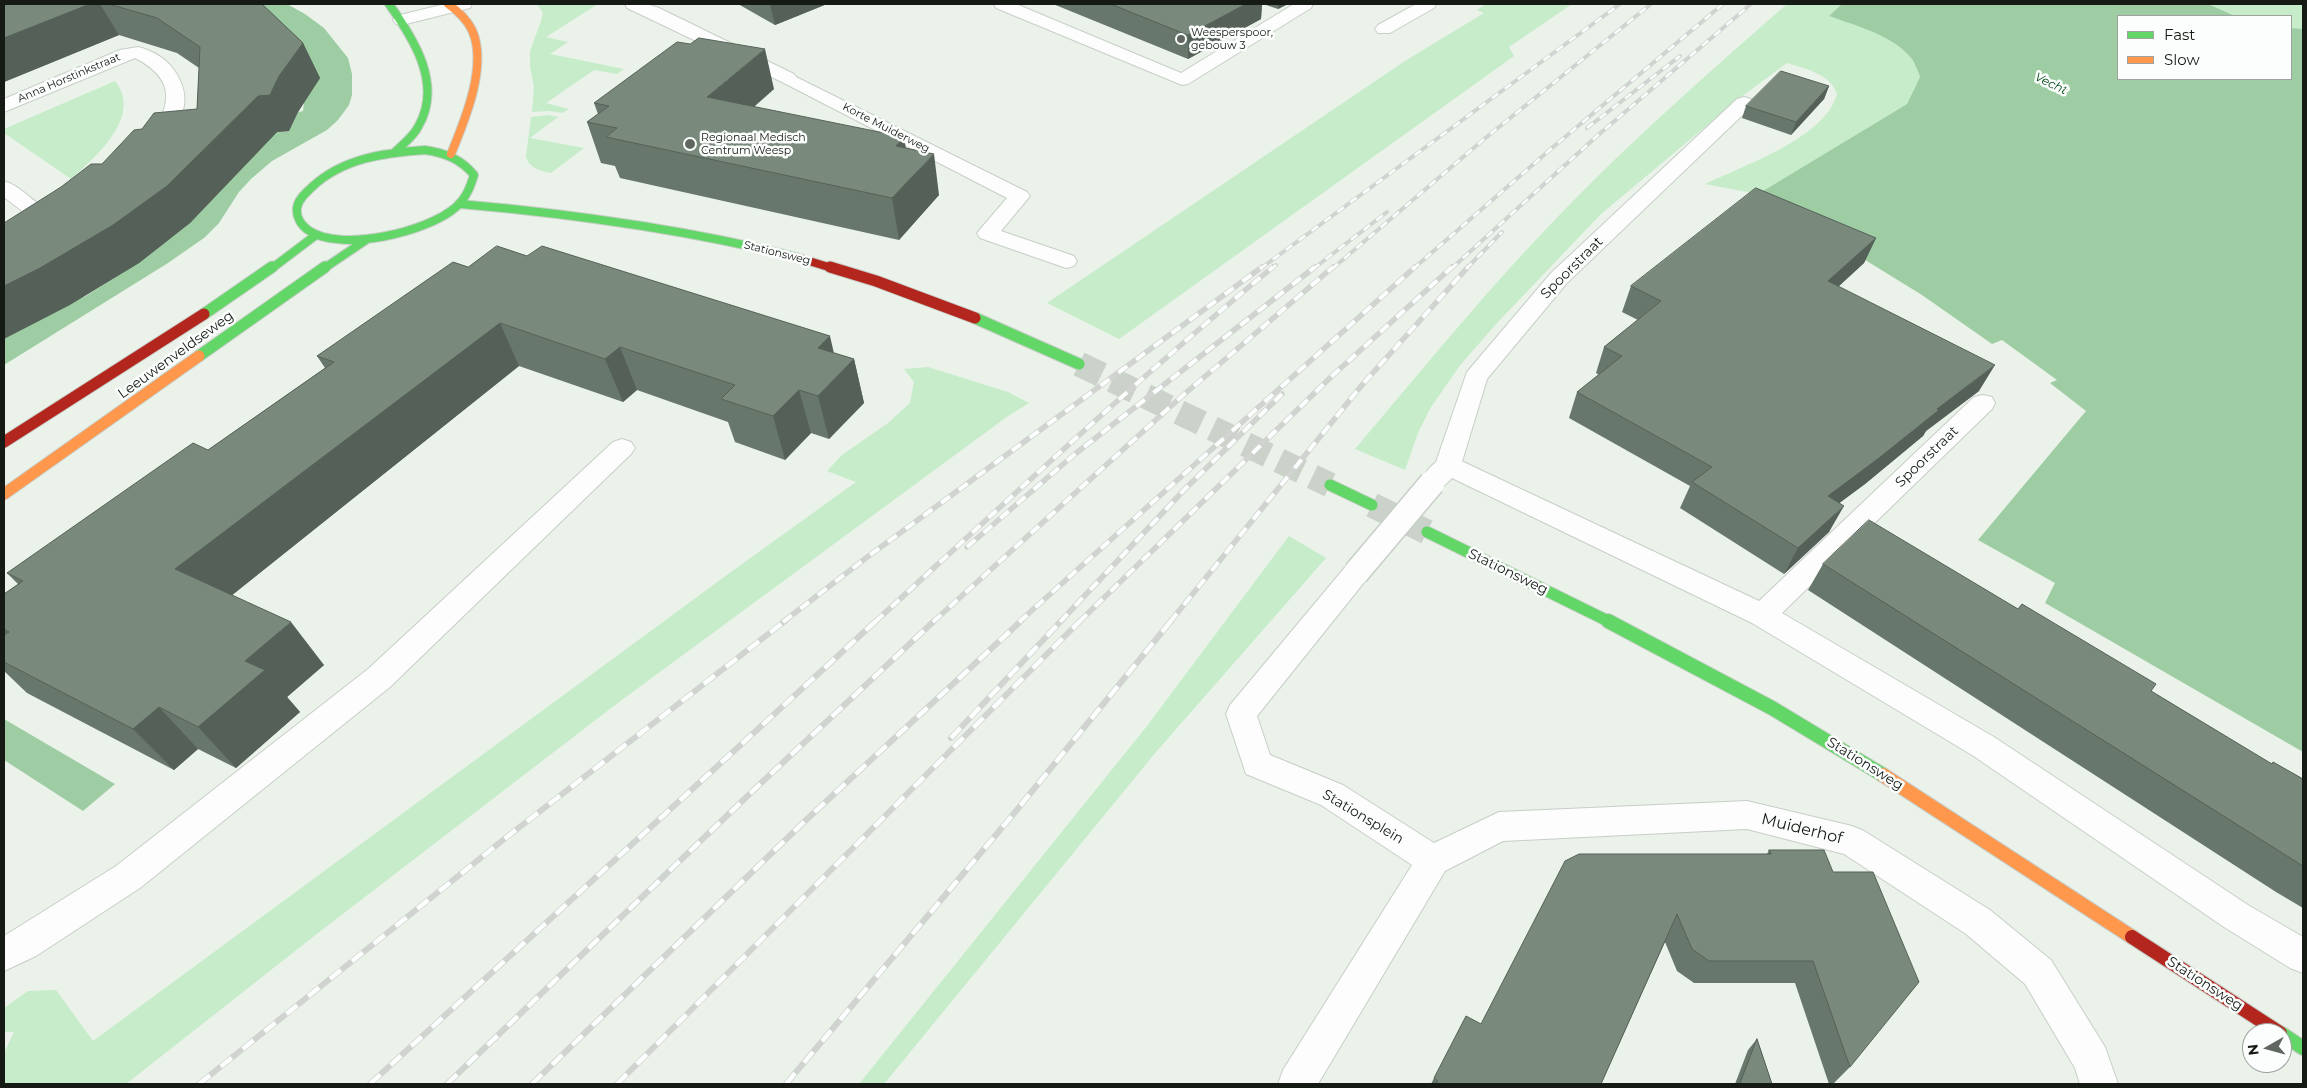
<!DOCTYPE html>
<html>
<head>
<meta charset="utf-8">
<style>
  body { margin:0 }
  #map { position:relative; width:2307px; height:1088px; overflow:hidden; background:#eaf2ea; font-family:Montserrat,sans-serif }
  canvas { display:block }
  .frame { position:absolute; inset:0; border:5px solid #151a15; pointer-events:none }
  .legend { position:absolute; left:2117px; top:15px; width:175px; height:65px; box-sizing:border-box; background:#fbfefc; border:1px solid #9fa3a0; margin:0; padding:6px 9px; list-style:none; font-size:15px; color:#151a15 }
  .legend li { display:flex; align-items:center; gap:10px; height:25px }
  .legend b { width:25px; border:1px solid #9fa3a0 }
  .north { position:absolute; left:2242px; top:1023px; width:50px; height:50px; box-sizing:border-box; background:#fbfefc; border:1px solid #9fa3a0; border-radius:50%; rotate:263deg; font-size:14px; font-weight:700; line-height:20px; text-align:center; color:#151a15 }
  .north::after { content:''; display:block; margin:auto; width:18px; height:22px; background:#606660; clip-path:polygon(50% 0,100% 100%,50% 72%,0 100%) }
</style>
</head>
<body>
<div id="map">
<canvas width="2307" height="1088"></canvas>
<div class="frame"></div>
<ul class="legend">
<li><b style="height:6px;background:#63d668"></b>Fast</li>
<li><b style="height:6px;background:#ff974d"></b>Slow</li>
</ul>
<div class="north">N</div>
</div>
<script>
const ctx = document.querySelector('canvas').getContext('2d');
ctx.lineJoin = 'round';
function fill(path, color) {
  ctx.fillStyle = color;
  ctx.fill(path, 'evenodd');
}
function strokePath(path, color, width, dash) {
  ctx.strokeStyle = color;
  ctx.lineWidth = width;
  ctx.lineCap = dash ? 'butt' : 'round';
  ctx.setLineDash(dash || []);
  ctx.stroke(path);
}
function label(font, color, halo, rows, align = 'center') {
  ctx.font = font + ' Montserrat,sans-serif';
  ctx.lineWidth = 5;
  ctx.setLineDash([]);
  ctx.textBaseline = 'middle';
  ctx.strokeStyle = halo;
  ctx.fillStyle = color;
  for (const [text, x, y, turn = 0] of rows) {
    ctx.save();
    ctx.translate(x, y);
    ctx.rotate((+turn || 0) * Math.PI / 180);
    ctx.textAlign = isNaN(turn) ? turn : align;
    if (halo) ctx.strokeText(text, 0, 0);
    ctx.fillText(text, 0, 0);
    ctx.restore();
  }
}
const green = new Path2D(`
  M537 4H598L546 37 568 42 550 54 624 69 617 74 594 70 546 103 569 109 563 113 549 111 532 112 534 87 530 66V51L540 24 543 13Z
  M1486 4H1572L1509 47 1514 56 1119 339 1047 303 1405 61 1484 13 1477 10Z
  M1787 4H1842L1829 16C1856 26 1893 35 1912 59 1915 64 1918 71 1920 77L1907 104 1758 194 1705 184C1745 165 1825 138 1837 94 1831 74 1804 68 1787 63L1741 97 1601 214 1498 322 1461 364 1431 407 1418 433 1405 470 1355 449C1426 365 1495 280 1573 201 1641 132 1714 68 1787 4Z
  M2208 4H2303V29L2291 28V16H2235Z
  M115 81C143 116 96 157 71 179L4 133V129Z
  M548 115 558 117 530 138 584 148 551 173C541 171 528 168 526 156L531 117Z
  M928 367 1008 392 1029 403 1008 416 619 702 318 933 126 1084H4V1053L14 1032H4V1008L28 991 56 990 93 1041 731 572 856 482 827 471 842 455 888 423 910 403 914 382 904 369Z
  M1289 536 1326 558 1156 752 884 1084H859L1147 726Z`);
const water = new Path2D(`
  M209 4H287L305 14 324 28 348 58 352 74V95L349 105 338 120 327 130 272 161 251 179 239 192 219 223 204 238 168 263 4 365V339L76 294 84 297 124 272 145 249 154 250 185 227 254 134 289 131 298 112 303 111 305 93Z
  M1842 4H2208L2235 16H2118V79H2291V28L2303 29V752L2045 603 2055 583 1978 540 2086 411 2050 383 2057 380 2002 340 1992 344 1922 295 1758 194 1907 104 1920 77C1918 71 1915 64 1912 59 1893 35 1856 26 1829 16Z
  M4 719 115 784 83 811 4 760Z`);
const secondaryTunnel = new Path2D(`
  M1079 364 1330 485
  M1372 505 1427 532`);
const lane = new Path2D(`
  M994 4H1016L1181 73 1294 4H1313L1311 8 1188 84 1182 85 996 8Z
  M1416 4H1436L1434 8 1390 33H1378L1375 29 1378 25Z
  M788 73 1027 192 1030 196 1001 231 1074 256 1077 261 1074 266 1066 268 980 238 977 233 1007 198 782 82 779 78 782 74Z
  M1744 97 1751 99 1753 103 1751 107 1567 283 1487 379 1461 465 1457 471 1448 474 1439 471 1435 465 1467 372 1551 273 1737 99Z
  M622 439 631 442 635 448 631 454 390 687 140 888 36 956 4 971V936L116 866 368 669 613 442Z`);
const street = new Path2D(`
  M445 4H472L470 8 402 25 396 24 393 20 396 16Z
  M625 4H647L659 8 794 74 797 78 794 82H782L627 8Z
  M138 47C151 50 166 58 174 70 195 100 181 122 162 148L155 150 148 148 145 144C170 109 180 81 135 58L4 112V99L120 50Z
  M4 181C19 185 30 199 43 207 53 214 68 212 75 222L71 226C47 233 22 211 4 197Z
  M1983 395 1992 397 1995 403 1992 409 1782 613 1994 737 2248 905 2303 937V973L2290 968 2224 927 1972 755 1752 623 1452 478C1442 488 1437 494 1423 489L1419 483C1428 468 1439 453 1457 459L1759 601 1974 397Z
  M1356 563 1366 566 1370 573 1366 580 1257 716 1270 755 1343 785 1434 843 1499 812 1747 801 1852 826 1864 831 1990 910 2051 960 2105 1047 2118 1084H2080L2075 1068 2025 984 1966 934 1844 854 1747 829 1503 841 1445 871 1318 1084H1278L1283 1070 1412 865 1321 805 1246 774 1226 714 1230 705 1346 566Z`);
const fastFar2 = new Path2D(`
  M389 4C414 39 443 85 418 127 413 137 403 144 395 152
  M425 150C445 153 461 159 474 175 470 188 466 198 456 207 428 232 340 253 308 230 301 225 296 217 297 208 298 199 306 193 312 187 343 158 384 153 425 150Z
  M460 204C574 214 685 229 796 257
  M271 269 316 235
  M323 269 366 240`);
const fastFar1 = new Path2D(`
  M204 314 272 267
  M975 318 1079 364
  M199 356 325 267
  M1330 485 1372 505
  M1427 532 1610 622`);
const fast = new Path2D(`
  M1608 621 1772 708 1883 775
  M2282 1034 2303 1048`);
const slowFar2 = new Path2D(`
  M448 4C458 11 466 18 472 30 488 65 465 120 451 154`);
const slowFar1 = new Path2D(`
  M4 494 199 356`);
const slow = new Path2D(`
  M1883 775 2132 937`);
const jamFar2 = new Path2D(`
  M796 257 835 269`);
const jamFar1 = new Path2D(`
  M830 267 876 281 975 318
  M4 442 204 314`);
const jam = new Path2D(`
  M2132 937 2280 1033`);
const railFar2 = new Path2D(`
  M1587 128 1680 56
  M1260 269 1620 4
  M1272 269 1276 265
  M1313 269 1387 212
  M1332 269 1483 140 1651 4
  M1413 269 1552 148 1723 4
  M1451 269 1597 136 1751 4
  M1466 269 1502 232`);
const railFar1 = new Path2D(`
  M967 547 1075 454 1315 267
  M783 622 866 558 1262 267
  M875 622C1006 502 1136 380 1273 267
  M933 622 1181 397 1333 267
  M1019 622 1415 267
  M1060 622 1185 489 1282 394
  M1079 622 1332 376 1452 267
  M1170 622 1362 385 1468 267`);
const rail = new Path2D(`
  M951 738 1061 621
  M199 1084 503 840 785 621
  M370 1084 876 621
  M447 1084 760 784 934 621
  M532 1084 805 821 1021 621
  M617 1084 1080 621
  M786 1084 1011 817 1171 621`);
const streetBridge = new Path2D(`
  M1356 573 1432 483`);
const wall = new Path2D(`
  M4 4H262L303 43 320 78 298 112 289 131 277 132 190 223 139 263 68 306 102 164 142 129 197 109 199 68 177 53 119 35 4 82Z
  M738 4H827L775 25Z
  M1053 4H1262L1261 19 1188 59Z
  M1263 4H1288L1278 9Z
  M1829 86 1824 99 1791 135 1742 118 1746 106Z
  M774 89 754 107 906 148 939 195 899 240 620 178 615 166 601 163 587 122 598 114 594 103Z
  M1876 238 1864 263 1838 287 1979 391 1926 431 1923 436 1865 484 1839 503 1829 532 1784 574 1680 508 1690 486 1569 418 1577 392 1599 375 1596 373 1604 347 1638 320 1622 312 1631 286Z
  M468 267 834 353 854 359 864 403 829 439 811 433 785 460 735 442 728 422 637 390 623 402 519 366 232 595 324 665 287 697 300 712 236 768 198 749 174 770 27 693 4 671V594L18 584 7 573 208 450 325 368 317 356Z
  M1823 564 2151 691 2271 764 2273 762 2303 779V908L2276 892 1808 590Z
  M1769 850H1824L1850 1067 1833 1084H1829L1795 983H1694L1677 971 1665 942 1601 1084H1431L1434 1078 1481 1024 1767 854Z
  M1757 1039 1772 1084H1735L1748 1050Z`);
const shadedWall = new Path2D(`
  M90 4H100L119 35 4 82V38Z
  M770 4H827L775 25Z
  M1246 4H1262L1261 19 1188 59V35Z
  M1278 4H1288L1278 9Z
  M303 43 320 78 298 112 289 131 277 132 190 223 139 263 68 306 4 339V286L258 96 279 76Z
  M765 49 774 89 718 137 707 97Z
  M1829 86 1824 99 1791 135 1796 122Z
  M904 137 911 178 896 146Z
  M934 154 939 195 899 240 892 198Z
  M1876 238 1864 263 1816 307 1828 281Z
  M500 323 519 366 211 612 175 569Z
  M830 336 839 375 854 359 864 403 829 439 818 396V348Z
  M620 347 637 390 623 402 605 359Z
  M1995 365 1979 391 1926 431 1923 436 1865 484 1814 522 1828 496 1937 409Z
  M799 390 811 433 785 460 773 416Z
  M1844 506 1829 532 1784 574 1798 548Z
  M291 622 324 665 287 697 300 712 236 768 198 727 245 661Z
  M159 707 198 749 174 770 133 729Z`);
const building = new Path2D(`
  M4 4H90L4 38Z
  M109 4H262L303 43 279 76 270 95 258 96 167 186 113 225 40 268 4 286V223L61 187 91 164H102L134 130 142 129 154 113 197 109 200 47 157 18Z
  M1111 4H1246L1188 35Z
  M699 38 765 49 707 97 904 137 896 146 934 154 892 198 606 137 617 128 587 122 609 106 594 103 677 42 690 44Z
  M1781 71 1829 86 1796 122 1746 106Z
  M1756 188 1876 238 1828 281 1995 365 1937 409 1939 410 1879 458 1828 496 1844 506 1798 548 1692 482 1712 467 1577 392 1622 356 1604 347 1661 301 1631 286Z
  M497 246 527 256 542 246 830 336 818 348 854 359 818 396 799 390 773 416 721 399 735 385 620 347 605 359 500 323 175 569 291 622 245 661 265 670 198 727 159 707 133 729 4 662V635L9 632 4 629V594L23 581 7 573 193 443 208 450 334 362 317 356 453 262 468 267Z
  M1869 520 2018 609 2022 604 2156 684 2151 691 2272 764 2273 762 2303 779V866L1823 564Z
  M1769 850H1824L1833 872H1873L1919 982 1850 1067 1813 961H1709L1692 949 1677 914 1601 1084H1436L1438 1081 1434 1078 1466 1016 1481 1024 1565 861 1579 854H1771Z
  M1757 1039 1772 1084H1740Z`);
const markers = [
  [1181,39,5,"#606660"],
  [690,144,6,"#606660"]
];
const farPoinames = [
  ["Weesperspoor,",1191,33],
  ["gebouw 3",1191,46],
  ["Regionaal Medisch",701,138],
  ["Centrum Weesp",701,151]
];
const farStreetnames = [
  ["Anna Horstinkstraat",69,78,-23],
  ["Korte Muiderweg",886,128,27],
  ["Stationsweg",777,253,14]
];
const farWaternames = [
  ["Vecht",2051,84,26]
];
const streetNames = [
  ["Spoorstraat",1572,268,-45],
  ["Leeuwenveldseweg",176,355,-36],
  ["Spoorstraat",1927,457,-44],
  ["Stationsweg",1508,572,26],
  ["Stationsweg",1865,764,32],
  ["Stationsplein",1363,817,31],
  ["Stationsweg",2205,984,33]
];
const nearStreetnames = [
  ["Muiderhof",1802,829,14]
];
fill(green, '#c6ecca');
fill(water, '#9ecda4');
strokePath(secondaryTunnel, '#cad2ca', 25, [25, 12]);
strokePath(lane, '#c8cec8', 2);
strokePath(street, '#c8cec8', 2);
strokePath(fastFar2, '#c8cec8', 10);
strokePath(fastFar1, '#c8cec8', 13);
strokePath(fast, '#c8cec8', 16);
strokePath(slowFar2, '#c8cec8', 10);
strokePath(slowFar1, '#c8cec8', 13);
strokePath(slow, '#c8cec8', 16);
strokePath(jamFar2, '#c8cec8', 10);
strokePath(jamFar1, '#c8cec8', 13);
strokePath(jam, '#c8cec8', 16);
fill(lane, '#fcfdfc');
fill(street, '#fcfdfc');
strokePath(fastFar2, '#63d668', 8);
strokePath(fastFar1, '#63d668', 11);
strokePath(fast, '#63d668', 14);
strokePath(slowFar2, '#ff974d', 8);
strokePath(slowFar1, '#ff974d', 11);
strokePath(slow, '#ff974d', 14);
strokePath(jamFar2, '#b3261e', 8);
strokePath(jamFar1, '#b3261e', 11);
strokePath(jam, '#b3261e', 14);
strokePath(railFar2, '#d0d3d0', 4);
strokePath(railFar1, '#d0d3d0', 5.5);
strokePath(rail, '#d0d3d0', 6);
strokePath(railFar2, '#fbfefc', 2.5, [8]);
strokePath(railFar1, '#fbfefc', 4, [11]);
strokePath(rail, '#fbfefc', 4.5, [14]);
strokePath(streetBridge, '#c8cec8', 28, []);
strokePath(streetBridge, '#fcfdfc', 25);
fill(wall, '#68776c');
fill(shadedWall, '#556158');
fill(building, '#798a7d');
strokePath(building, '#556158', 1);
for (const [x, y, r, color] of markers) {
  const dot = new Path2D();
  dot.arc(x, y, r, 0, 2 * Math.PI);
  ctx.fillStyle = color;
  ctx.fill(dot);
  strokePath(dot, '#fbfefc', 2);
}
label('11px', '#151a15', '#fbfefc', farPoinames, 'left');
label('11px', '#151a15', '#fbfefc', farStreetnames);
label('italic 12px', '#004916', '#fbfefc', farWaternames);
label('14px', '#151a15', '#fbfefc', streetNames);
label('16px', '#151a15', '#fbfefc', nearStreetnames);
</script>
</body>
</html>
